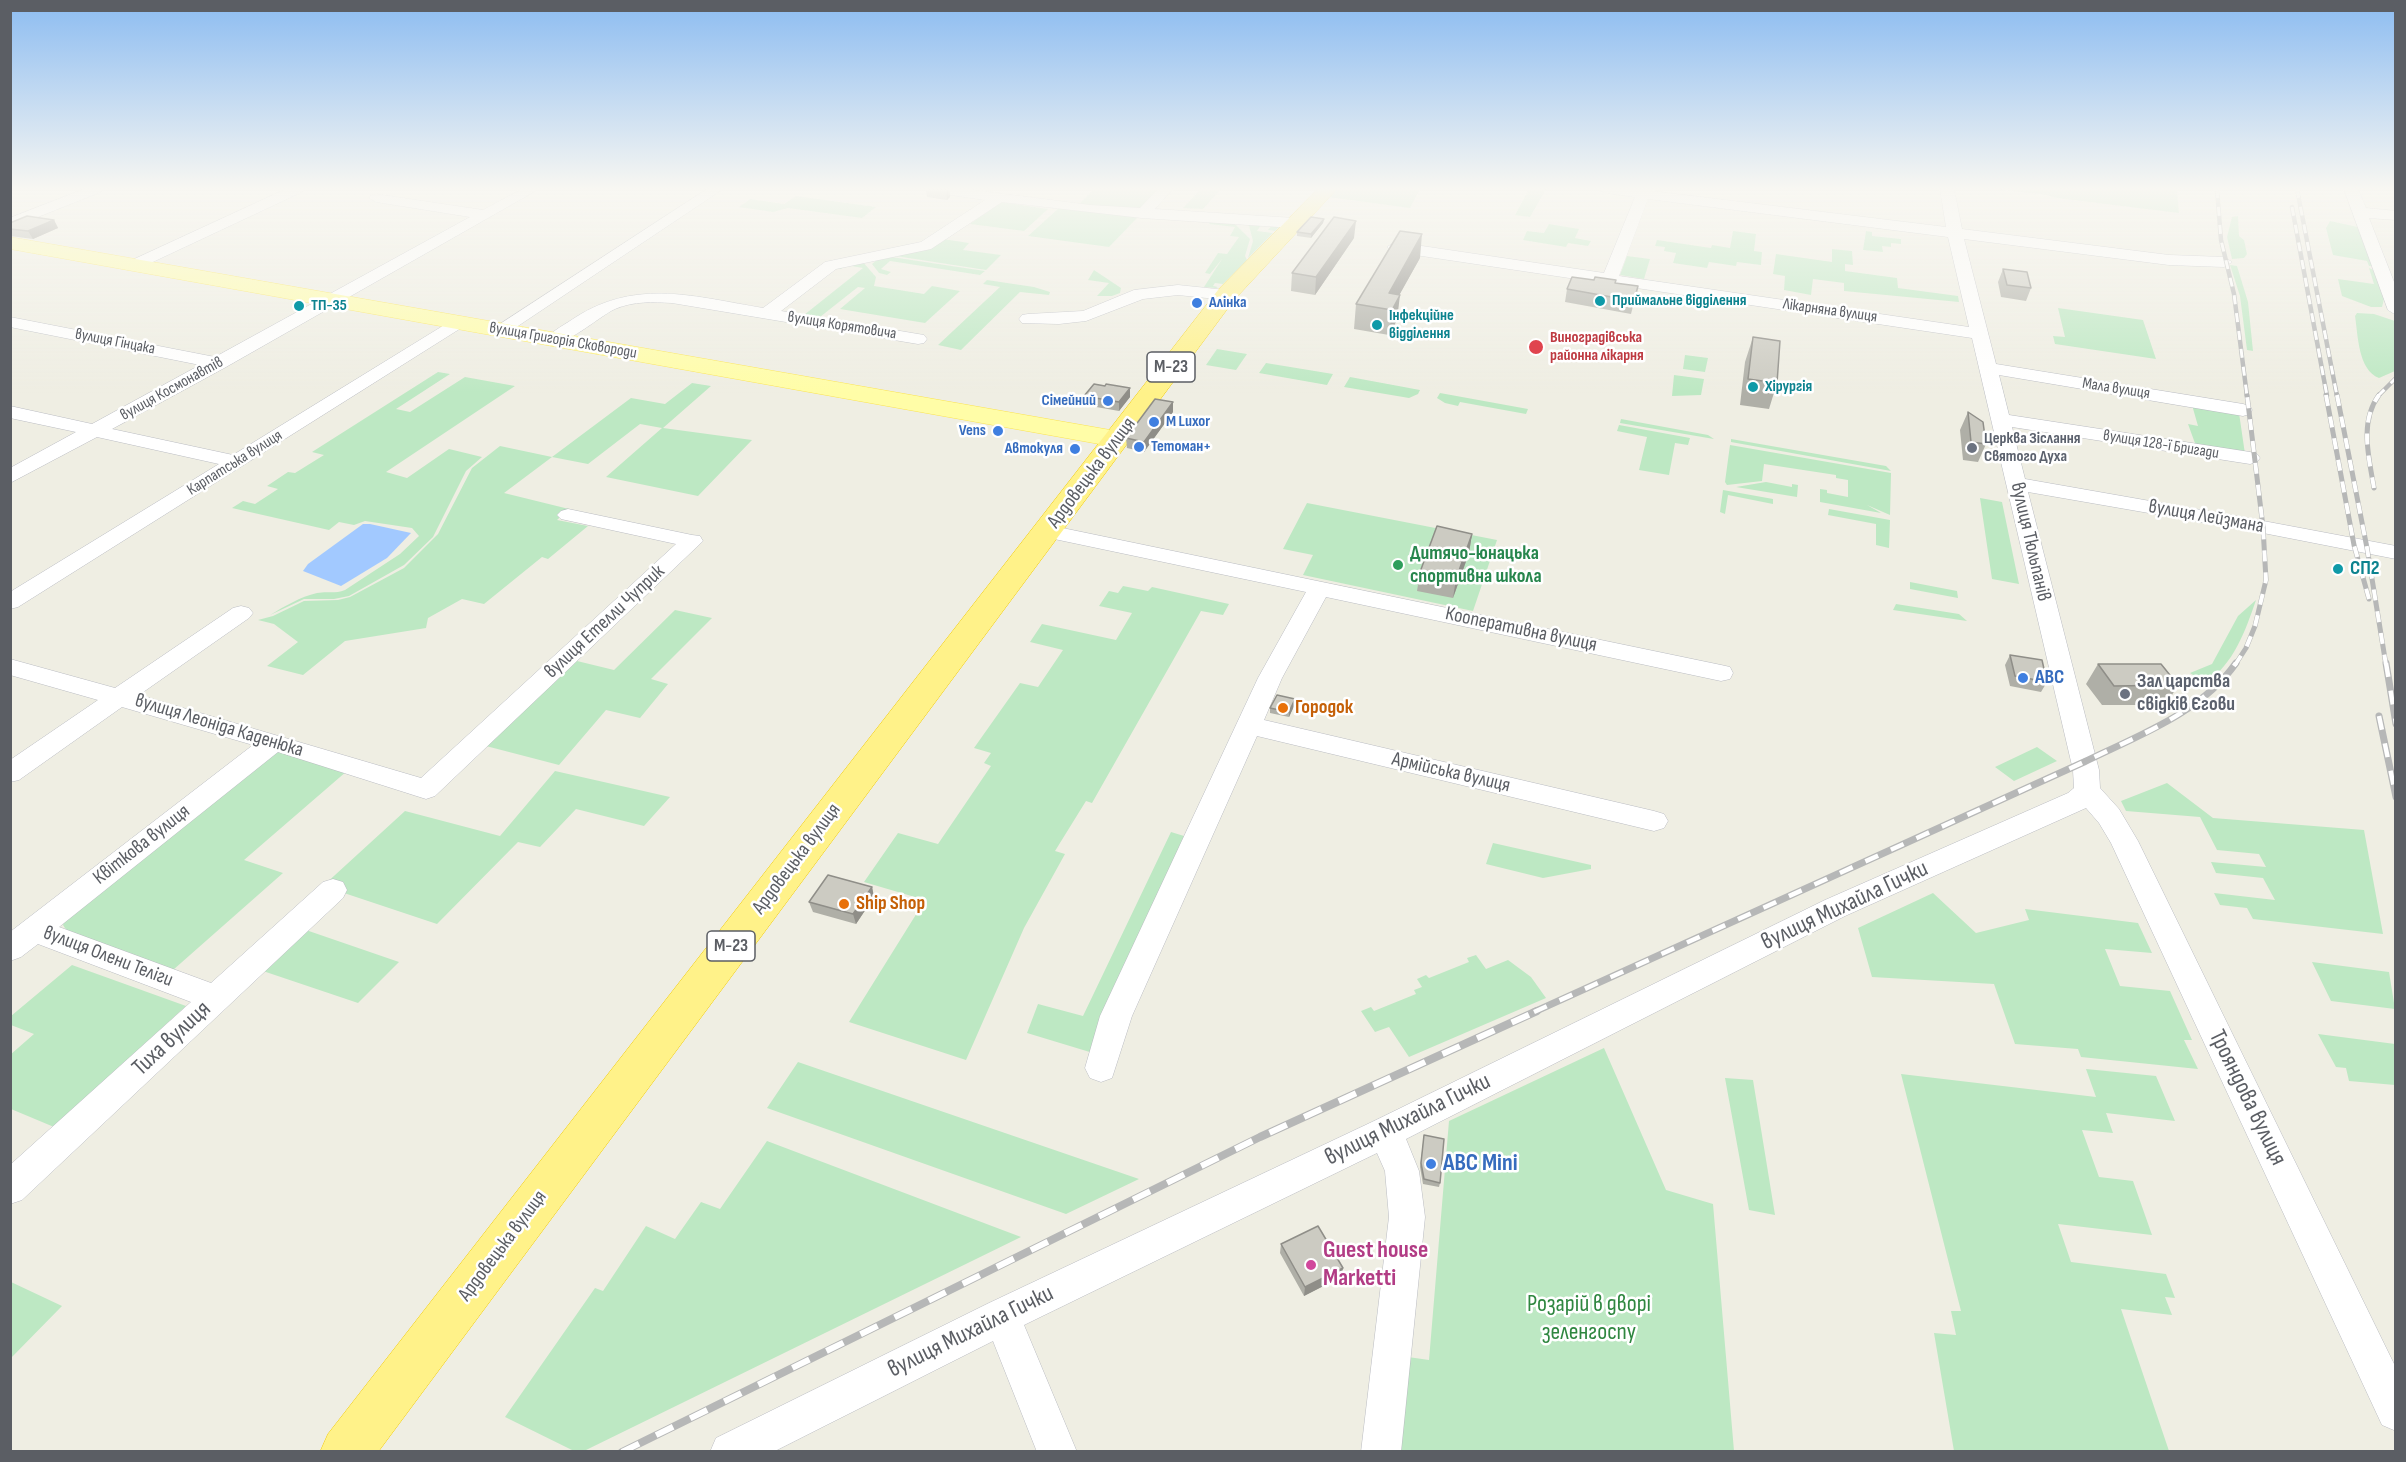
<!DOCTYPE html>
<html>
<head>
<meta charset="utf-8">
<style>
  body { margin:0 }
  #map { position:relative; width:2406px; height:1462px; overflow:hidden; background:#efeee3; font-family:"Sofia Sans Condensed",sans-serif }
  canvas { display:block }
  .frame { position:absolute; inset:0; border:12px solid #5b5e64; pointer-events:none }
</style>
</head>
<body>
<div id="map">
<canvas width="2406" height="1462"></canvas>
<div class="frame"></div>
</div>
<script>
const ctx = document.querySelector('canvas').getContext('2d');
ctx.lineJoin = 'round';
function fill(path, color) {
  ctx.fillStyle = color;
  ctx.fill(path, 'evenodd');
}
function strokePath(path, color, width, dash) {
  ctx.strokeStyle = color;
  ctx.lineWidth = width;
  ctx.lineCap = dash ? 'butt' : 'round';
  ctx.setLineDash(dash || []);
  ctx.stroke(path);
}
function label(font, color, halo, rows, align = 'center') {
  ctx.font = font + ' "Sofia Sans Condensed",sans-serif';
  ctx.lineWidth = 5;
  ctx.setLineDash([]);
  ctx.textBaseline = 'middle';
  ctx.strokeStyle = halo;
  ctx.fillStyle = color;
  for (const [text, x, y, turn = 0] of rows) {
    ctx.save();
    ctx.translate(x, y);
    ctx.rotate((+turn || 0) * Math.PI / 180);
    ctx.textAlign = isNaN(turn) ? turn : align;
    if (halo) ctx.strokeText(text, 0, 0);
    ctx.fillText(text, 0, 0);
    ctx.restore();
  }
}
const green = new Path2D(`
  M1094 189H1159L1138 212 1077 206Z
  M1201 189H1221L1203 209 1183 208Z
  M1337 189H1420L1410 208 1328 197Z
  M1529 189H1546L1530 217 1515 215Z
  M1997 189H2177L2179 213 2057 198 2047 195Z
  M796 196 876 207 862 218 788 208 773 212 739 207 750 199 784 204Z
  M1001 202 1048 209 1024 231 970 224Z
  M1060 207 1140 215 1109 247 1028 236Z
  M2238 216 2239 236 2244 240 2247 254 2244 258 2232 259 2227 237 2232 217Z
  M1212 220 1232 221 1250 239 1245 256 1247 260 1223 284 1215 283 1213 286 1218 287 1216 288 1204 287 1222 259 1210 274 1205 273 1218 253 1227 254 1239 237 1230 236 1235 227 1209 224Z
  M2330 221 2358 227 2373 266H2369L2367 261 2333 255 2326 228Z
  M1248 222 1279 227 1275 231 1268 230 1271 226 1261 225 1257 231 1273 233 1248 258 1253 241Z
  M1549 224 1579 229 1575 238 1591 241 1588 246 1568 243 1566 247 1523 240 1527 231 1544 233Z
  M1733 231 1756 234 1754 251 1762 252 1761 265 1737 262 1736 266 1709 262 1707 268 1673 263 1676 253 1664 251 1665 247 1655 246 1657 240 1711 248 1712 245 1730 248Z
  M1866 231 1872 232V236L1901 239V244L1891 243V247L1882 246 1883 252 1863 250Z
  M943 239 969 243 963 250 1001 255 986 270 889 255 934 247Z
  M1832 249 1852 251 1853 265 1845 264V271L1897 278 1898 288 1958 296 1959 302 1844 291V283L1813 279 1811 295 1784 290 1785 276 1773 274 1776 254 1832 262Z
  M882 256H885L985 271 980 275 890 261 881 269 891 272 887 275 879 273 872 264Z
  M1627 256 1650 259 1644 279 1620 275Z
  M862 261 876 277 874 286 924 294 932 286 960 291 925 323 840 309 865 288 858 287 820 317 804 315 863 268 846 265 841 269 831 268Z
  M2230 265 2237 266 2248 302 2253 351 2247 350 2240 296Z
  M2369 268 2374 270 2384 299 2382 307H2371L2342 296 2338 279 2374 284Z
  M1094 270 1121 288 1120 293 1112 296H1097L1109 283 1088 280Z
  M987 280 1034 287 1050 292 1049 295 1020 292 961 350 938 345 1000 287 983 284Z
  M2058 308 2143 320 2156 359 2055 344 2053 336 2065 337Z
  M2357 313 2374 314 2395 321V371L2379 378C2358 370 2358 335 2355 316Z
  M1217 349 1247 354 1236 370 1206 365Z
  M1685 355 1708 358 1705 372 1683 369Z
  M1266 363 1333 374 1327 385 1259 373Z
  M438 372 450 374 396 409 410 412 465 377 515 386 386 472 407 478 449 449 482 457 466 471 433 537 404 565 349 596 334 599H304L270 615C285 606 300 597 317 593 327 591 335 594 345 590L400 554 419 536 412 528 365 521 354 525 339 522 329 530 232 508 243 501 255 504 278 489 267 486 288 472 295 473 324 455 312 452Z
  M1674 375 1704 379 1701 395 1672 396Z
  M1350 377 1420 390 1418 394 1409 398 1344 387Z
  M692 383 711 386 663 428 752 440 698 496 606 477 662 428 640 424 588 464 552 457 504 493 569 509 557 520 588 526 548 559 542 557 484 604 462 599 428 618 426 628 345 641 303 675 267 666 298 642 274 624 258 620 273 616 304 601 338 600 350 597 404 568 438 534 472 468 500 446 552 457 631 398 665 404Z
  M1440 393 1528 409 1526 414 1460 402 1458 406 1445 403 1437 398Z
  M2192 405 2239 413 2245 454 2196 446 2188 424 2198 426Z
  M1621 419 1708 435 1714 439 1620 423Z
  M1619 425 1690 438 1688 445 1675 443 1669 475 1639 470 1647 437 1617 431Z
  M1731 439 1886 466 1891 471 1731 442Z
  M1730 445 1891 473 1890 515 1867 505 1881 513 1820 502V489L1827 490V493L1848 497V480L1836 478V475L1764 464 1762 481 1727 485 1725 482Z
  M1766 482 1792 487V484L1798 485 1797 497 1736 487Z
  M1723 490 1773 499V504L1728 495 1725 514 1720 512Z
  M1980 498 2002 502 2019 584 1992 579Z
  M1307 503 1497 540 1473 611 1303 575 1313 555 1283 549Z
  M1829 509 1890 520 1889 548 1876 545V524L1828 515Z
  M1910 582 1957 591 1958 598 1910 589Z
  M1123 586 1148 591 1152 587 1229 604 1223 615 1201 611 1092 803 1086 801 1055 851 1065 854 1024 928 966 1060 849 1022 925 900 864 882 898 833 938 844 991 766 984 763 991 753 974 748 1020 683 1038 687 1063 650 1030 642 1042 624 1116 640 1132 613 1099 606 1109 591 1118 593Z
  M2256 600C2245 632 2234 663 2206 683L2190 673 2212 664 2238 616Z
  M1896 604 1959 614 1967 621 1893 610Z
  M675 610 712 618 651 679 668 684 640 718 606 710 559 765 486 746 577 661 614 670Z
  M2037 747 2057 761 2014 781 1995 767Z
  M276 751 347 771 244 860 283 873 173 970 67 931 63 925 65 918Z
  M555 771 670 797 644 826 576 809 540 847 518 842 437 924 323 886 405 811 500 836Z
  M2167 783 2213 818 2364 830 2383 934 2253 919 2247 908 2220 905 2214 893 2275 900 2263 878 2216 873 2211 862 2266 867 2259 854 2217 850 2200 817 2126 811 2121 801Z
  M1171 832 1184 836 1093 1053 1027 1033 1038 1004 1083 1016Z
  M1493 843 1591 865V869L1543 878 1486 864Z
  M1933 893 1976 933 2029 920 2025 909 2138 923 2152 953 2105 949 2120 986 2170 991 2192 1040H2184L2198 1069 2081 1057 2078 1049 2015 1044 1994 984 1872 977 1858 928Z
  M303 929 399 962 358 1003 260 970Z
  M1476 955 1486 969 1508 960 1531 977 1546 998 1409 1057 1389 1027 1375 1032 1361 1011 1371 1007 1374 1011 1416 994 1414 990 1422 987 1417 979 1426 975 1429 978 1469 962 1467 958Z
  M2312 962 2389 972 2395 1009 2331 1001Z
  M72 965 186 1006 54 1127 11 1109 10 1055 34 1034 11 1025V1016Z
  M2318 1034 2395 1044V1085L2349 1081 2346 1068 2336 1067Z
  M1604 1048 1666 1190 1713 1204 1734 1451 1398 1452 1408 1357 1429 1360 1449 1121Z
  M798 1062 1139 1179 1066 1214 767 1108Z
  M2086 1069 2156 1076 2175 1121 2106 1113 2113 1133 2082 1130 2099 1177 2133 1181 2152 1235 2058 1224 2071 1262 2166 1274 2175 1298 2165 1297 2172 1315 2121 1309 2169 1451H1954L1934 1333 1956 1335 1951 1311H1961L1901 1074 2096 1097Z
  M1725 1078 1753 1080 1775 1215 1749 1210Z
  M767 1141 1021 1237 584 1451H574L505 1417 595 1288 603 1291 646 1226 675 1239 701 1202 720 1209Z
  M11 1282 62 1306 11 1358Z`);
const water = new Path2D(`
  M363 524H370L411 533 387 558 341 586 303 571 308 564Z`);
const minor = new Path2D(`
  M84 189H103L101 192 10 228V218Z
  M286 189H304L302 192 140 268H128L126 265 128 262Z
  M522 189H539L226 367 112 429 233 455 454 319H466L469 323 18 607 10 609V592L219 464 97 437 10 483V468L76 432 10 418V406L92 424 200 365 10 327V317L215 357 470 217 376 202 369 198 371 195 376 194 483 210Z
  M707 189H723L506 334H494L491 330Z
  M929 189H966L1090 205 1140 208 1158 189H1173L1155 209 1294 218 1302 223 1294 228 1142 218 1002 202 931 249 836 269 781 311 918 334 924 335 927 339 924 343 918 344 672 303C653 302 634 301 615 309 598 317 566 347 549 343L546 339C553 330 566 324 576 317 638 278 696 297 763 308L825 262 921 242 985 200 936 193Z
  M1598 189H1652V191L1946 227 1940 189H1954L1962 229 2169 255 2224 257 2232 262 2224 267 2169 265 1964 239 1996 364 2243 404 2250 406 2252 410 2250 414 2243 416 1999 375 2009 415 2250 452 2257 454 2260 458 2257 462 2250 464 2012 427 2025 479 2258 520 2396 546V559L2258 532 2028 492 2099 770 2100 788 2119 809 2138 841 2396 1368V1431L2382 1425 2111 843 2099 823 2086 808 1845 916 1406 1139 1419 1171 1425 1217 1401 1452H1361L1389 1217 1385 1171 1377 1153 1024 1325 1077 1452H1037L993 1341 773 1452H710L716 1438 989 1303 1374 1121 1825 900 2068 793 2074 788 2073 770 1972 338 1395 252 1387 247 1395 242 1604 273 1635 197 1605 193ZM1648 199 1948 237 1969 327 1619 276Z
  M2344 189H2358L2366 208 2396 211V220L2369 218 2396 287V315L2388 310Z
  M1178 285 1226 290 1234 295 1226 300 1178 295 1143 299 1086 321 1059 324 1022 323 1019 319 1022 315 1028 314 1083 311 1134 290Z
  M568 509 692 535 700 536 703 541 435 796 426 799 278 752 59 927 211 983 323 882 333 879 343 882 347 890 343 898 22 1200 10 1204V1165L191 1002 38 944 21 957 10 961V932L253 745 122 707 19 780 10 782V760L98 700 10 675V659L115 688 233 608 241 606 249 608 253 613 249 618 139 695 421 778 676 544 561 519 557 515 561 511Z
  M1048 525 1721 665 1730 667 1733 673 1730 679 1721 681 1326 597 1282 678 1264 720 1654 811 1664 814 1668 821 1664 828 1654 831 1257 736 1132 1016 1112 1078 1101 1082 1090 1078 1085 1068 1100 1016 1258 678 1306 592 1040 536 1037 531 1040 526Z`);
const major = new Path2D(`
  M10 237 1116 431 1125 434 1129 439 1125 444 1116 447 10 249Z`);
const highway = new Path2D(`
  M1318 189H1337L1234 300 378 1452H320L328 1434 1218 290Z`);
const railFar3 = new Path2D(`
  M2217 189 2221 240 2234 294 2247 396
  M2297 189 2337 396
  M2292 207 2327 396
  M2378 396 2396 378`);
const railFar2 = new Path2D(`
  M2326 395 2354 545 2369 599
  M2337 395 2367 548 2386 665
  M2374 488C2369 458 2359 422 2379 395
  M2235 665 2246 648 2255 626 2266 580 2263 527 2247 395`);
const railFar1 = new Path2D(`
  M2386 663 2396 724
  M2379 716 2396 797
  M1534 1012 2084 762C2137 736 2201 713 2236 663`);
const rail = new Path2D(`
  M622 1452 1260 1137 1537 1011`);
const wall = new Path2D(`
  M926 189H949L950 197 947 200 927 197Z
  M1324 219 1323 223 1311 238 1297 236V232Z
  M54 220 58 228 33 239 10 236V223Z
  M1354 238 1315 295 1291 291 1292 273Z
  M1420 258 1399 295 1397 320 1389 335 1354 329 1356 304Z
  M2003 269 2031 288 2026 301 2001 297 1998 282Z
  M1615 283 1638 286 1631 314 1565 302 1567 289Z
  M1753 337 1777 383 1769 409 1740 405 1745 362Z
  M1084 396 1130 397 1119 411 1085 405Z
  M1173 412 1144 452 1127 448 1126 438Z
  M1968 412 1986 444 1978 462 1963 460 1960 430Z
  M1472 534 1469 553 1453 598 1417 591 1420 572Z
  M2010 655 2047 682 2041 692 2010 686 2005 665Z
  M2098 664 2178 685 2166 705H2102L2086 684Z
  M1295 699V704L1289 717 1270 713V708Z
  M872 887 874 897 856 924 813 912 809 902Z
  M1424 1135 1440 1183 1439 1187 1423 1184 1420 1167Z
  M1281 1244 1343 1268 1341 1277 1304 1296 1280 1253Z`);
const shadedWall = new Path2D(`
  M946 189H949L950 197 947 200Z
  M1324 219 1323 223 1311 238V234Z
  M54 220 58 228 33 239 28 231Z
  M1356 221 1354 238 1315 295 1316 277Z
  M1422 234 1420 258 1391 310 1389 293Z
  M1400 295 1397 320 1389 335 1392 310Z
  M1130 388V397L1119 411V402Z
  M1173 402V412L1144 452V442Z
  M1472 534 1469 553 1453 598 1456 579Z
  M1295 699V704L1289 717V712Z
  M872 887 874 897 856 924 853 914Z
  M1343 1268 1341 1277 1304 1296 1305 1287Z`);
const building = new Path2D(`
  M27 216 54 220 28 231 10 229V223Z
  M1311 217 1324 219 1311 234 1297 232Z
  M1334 217 1356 221 1316 277 1292 273Z
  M1400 231 1422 234 1389 293 1400 295 1392 310 1356 304Z
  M2003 269 2027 272 2031 288 2007 285Z
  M1572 277 1594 280 1595 277 1616 280 1615 283 1638 286 1634 301 1567 289Z
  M1753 337 1780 341 1777 383 1748 379Z
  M1094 384 1105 386 1106 384 1130 388 1119 402 1084 396Z
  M1155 399 1173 402 1144 442 1126 438Z
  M1968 412 1983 422 1986 444 1971 442Z
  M1437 526 1472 534 1456 579 1420 572Z
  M2010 655 2042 660 2047 682 2015 676Z
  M2098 664H2161L2178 685 2114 686Z
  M1277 695 1295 699 1289 712 1270 708Z
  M828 875 872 887 853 914 809 902Z
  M1424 1135 1444 1139 1440 1183 1424 1179 1421 1163Z
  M1318 1226 1343 1268 1305 1287 1281 1244Z`);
const markers = [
  [1600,301,6,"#0f9aa8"],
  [1197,303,6,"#3f7fe0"],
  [299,306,6,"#0f9aa8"],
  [1377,325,6,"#0f9aa8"],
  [1536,347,8,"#e0444e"],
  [1753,387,6,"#0f9aa8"],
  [1108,401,6,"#3f7fe0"],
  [1154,422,6,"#3f7fe0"],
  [998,431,6,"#3f7fe0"],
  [1139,447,6,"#3f7fe0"],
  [1972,448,6,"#6b7280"],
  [1075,449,6,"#3f7fe0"],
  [1398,565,6,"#2e9e5b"],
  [2338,569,6,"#0f9aa8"],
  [2023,678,6,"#3f7fe0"],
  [2125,694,6,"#6b7280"],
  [1283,708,6,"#e8710a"],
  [844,904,6,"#e8710a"],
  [1431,1164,6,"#3f7fe0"],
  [1311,1265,6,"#d1479c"]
];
const farCulturenames = [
  ["Приймальне відділення",1612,301],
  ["ТП-35",311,306],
  ["Інфекційне",1389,316],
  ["відділення",1389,334],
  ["Хірургія",1765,387]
];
const farShopnames = [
  ["Алінка",1209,303],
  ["Сімейний",1096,401,"right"],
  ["M Luxor",1166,422],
  ["Vens",986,431,"right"],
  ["Тетоман+",1151,447],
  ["Автокуля",1063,449,"right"]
];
const farStreetnames = [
  ["Лікарняна вулиця",1830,311,8],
  ["вулиця Корятовича",842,326,9],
  ["вулиця Григорія Сковороди",563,341,10],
  ["вулиця Гінцака",115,342,11],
  ["вулиця Космонавтів",172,389,-29],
  ["Мала вулиця",2116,389,9],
  ["вулиця 128-ї Бригади",2161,445,9],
  ["Карпатська вулиця",235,463,-32]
];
const farHealthnames = [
  ["Виноградівська",1550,338],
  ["районна лікарня",1550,356]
];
const farWorshipnames = [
  ["Церква Зіслання",1984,439],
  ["Святого Духа",1984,457]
];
const shields = [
  [1171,367,48],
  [731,946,48]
];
const shieldNames = [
  ["М-23",1171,367],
  ["М-23",731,946]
];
const streetNames = [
  ["Ардовецька вулиця",1092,473,-53],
  ["вулиця Лейзмана",2206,517,10],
  ["вулиця Тюльпанів",2030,542,77],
  ["вулиця Етелли Чуприк",605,622,-43],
  ["Кооперативна вулиця",1521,630,12],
  ["вулиця Леоніда Каденюка",219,726,17],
  ["Армійська вулиця",1451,773,13],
  ["Квіткова вулиця",142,845,-38],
  ["Ардовецька вулиця",797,859,-53],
  ["вулиця Олени Теліги",108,957,21],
  ["Ардовецька вулиця",503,1246,-53]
];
const leisureNames = [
  ["Дитячо-юнацька",1410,554],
  ["спортивна школа",1410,577]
];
const cultureNames = [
  ["СП2",2350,569]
];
const shopNames = [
  ["ABC",2035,678]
];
const worshipNames = [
  ["Зал царства",2137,682],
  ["свідків Єгови",2137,705]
];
const foodNames = [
  ["Городок",1295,708],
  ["Ship Shop",856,904]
];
const nearStreetnames = [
  ["вулиця Михайла Гички",1845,906,-25],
  ["Тиха вулиця",172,1039,-43],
  ["Трояндова вулиця",2247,1098,64],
  ["вулиця Михайла Гички",1408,1120,-26],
  ["вулиця Михайла Гички",971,1332,-26]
];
const nearShopnames = [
  ["ABC Mini",1443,1164]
];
const nearHotelnames = [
  ["Guest house",1323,1251],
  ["Marketti",1323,1279]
];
const nearParknames = [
  ["Розарій в дворі",1589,1305],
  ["зеленгоспу",1589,1333]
];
fill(green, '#bde8c3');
fill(water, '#a2c9ff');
strokePath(minor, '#babcc2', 1);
strokePath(major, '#fbe350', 1);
strokePath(highway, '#f1c900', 1);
fill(minor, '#fff');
fill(major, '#fffda7');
fill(highway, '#fff289');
strokePath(railFar3, '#b6b7b7', 4.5);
strokePath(railFar2, '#b6b7b7', 5);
strokePath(railFar1, '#b6b7b7', 7);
strokePath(rail, '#b6b7b7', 8);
strokePath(railFar3, '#fff', 3, [9]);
strokePath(railFar2, '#fff', 4, [11]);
strokePath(railFar1, '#fff', 4.5, [14]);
strokePath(rail, '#fff', 6, [19]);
fill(wall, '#afafa7');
fill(shadedWall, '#8f8e88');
fill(building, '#cccbc2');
strokePath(building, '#8f8e88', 1.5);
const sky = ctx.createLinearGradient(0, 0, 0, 393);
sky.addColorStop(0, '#8cbcf1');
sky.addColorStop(0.48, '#f8f7f2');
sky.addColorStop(1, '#f8f7f200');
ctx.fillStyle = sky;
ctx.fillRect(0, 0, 2406, 393);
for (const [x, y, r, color] of markers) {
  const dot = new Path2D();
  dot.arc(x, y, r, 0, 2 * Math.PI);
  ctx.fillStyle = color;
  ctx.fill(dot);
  strokePath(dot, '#fff', 2);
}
label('bold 16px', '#0d838f', '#fff', farCulturenames, 'left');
label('bold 16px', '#366cbe', '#fff', farShopnames, 'left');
label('16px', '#5b5e64', '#fff', farStreetnames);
label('bold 16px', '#be3a42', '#fff', farHealthnames, 'left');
label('bold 16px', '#5b616d', '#fff', farWorshipnames, 'left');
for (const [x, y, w] of shields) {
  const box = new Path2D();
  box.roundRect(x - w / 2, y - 15, w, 30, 4.5);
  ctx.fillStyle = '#fff';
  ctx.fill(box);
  strokePath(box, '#5b5e64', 1.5);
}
label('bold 18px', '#5b5e64', null, shieldNames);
label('20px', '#5b5e64', '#fff', streetNames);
label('bold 20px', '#27864d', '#fff', leisureNames, 'left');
label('bold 20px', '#0d838f', '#fff', cultureNames, 'left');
label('bold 20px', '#366cbe', '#fff', shopNames, 'left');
label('bold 20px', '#5b616d', '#fff', worshipNames, 'left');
label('bold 20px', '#c56008', '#fff', foodNames, 'left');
label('24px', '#5b5e64', '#fff', nearStreetnames);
label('bold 24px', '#366cbe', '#fff', nearShopnames, 'left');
label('bold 24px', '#b23c85', '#fff', nearHotelnames, 'left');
label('24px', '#2f8740', '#fff', nearParknames);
</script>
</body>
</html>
